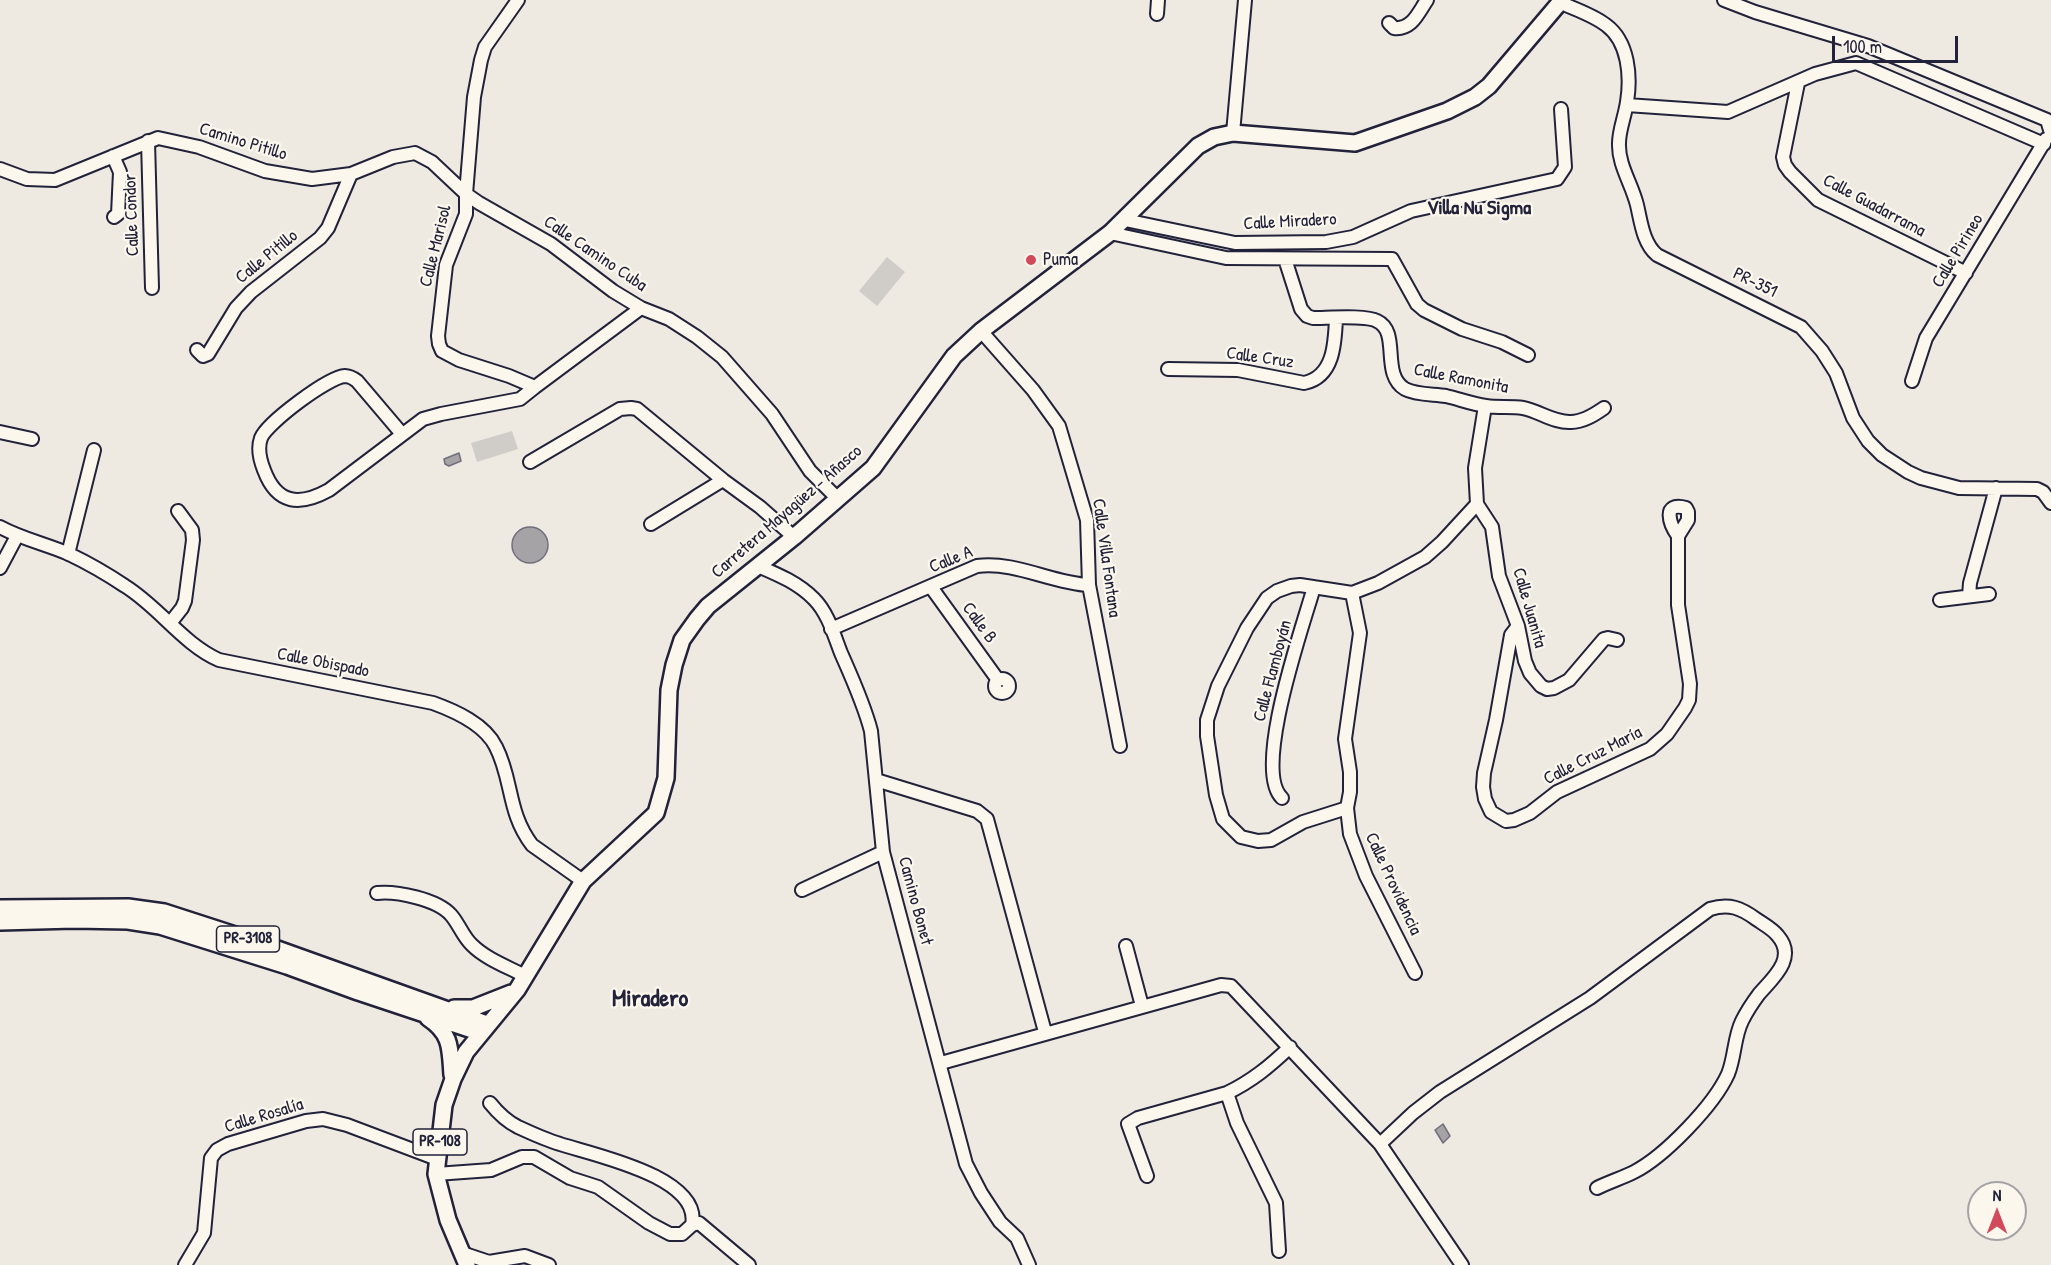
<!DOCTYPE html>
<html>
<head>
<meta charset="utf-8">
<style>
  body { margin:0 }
  #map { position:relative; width:2051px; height:1265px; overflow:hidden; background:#eeeae2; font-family:"Patrick Hand",sans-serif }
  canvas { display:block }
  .north { position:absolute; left:1967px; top:1181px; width:60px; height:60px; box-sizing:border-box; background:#fbf7ec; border:2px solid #a4a2a5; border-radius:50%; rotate:0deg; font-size:16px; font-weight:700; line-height:24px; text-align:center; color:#22223b }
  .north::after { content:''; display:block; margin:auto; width:21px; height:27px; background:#d1495b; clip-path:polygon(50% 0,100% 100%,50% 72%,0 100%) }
  .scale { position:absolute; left:1832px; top:36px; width:126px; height:27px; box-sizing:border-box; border:3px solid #22223b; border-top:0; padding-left:8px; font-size:18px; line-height:21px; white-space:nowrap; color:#22223b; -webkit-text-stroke:4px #fbf7ec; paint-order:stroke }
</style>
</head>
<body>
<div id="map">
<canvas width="2051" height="1265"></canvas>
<div class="north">N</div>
<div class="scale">100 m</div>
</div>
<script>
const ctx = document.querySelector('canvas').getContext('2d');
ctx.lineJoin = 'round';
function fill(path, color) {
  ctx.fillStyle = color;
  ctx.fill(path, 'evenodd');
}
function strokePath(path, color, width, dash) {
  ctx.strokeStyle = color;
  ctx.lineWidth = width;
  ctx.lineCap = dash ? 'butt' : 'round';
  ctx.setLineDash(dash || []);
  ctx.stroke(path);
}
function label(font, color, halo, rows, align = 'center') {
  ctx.font = font + ' "Patrick Hand",sans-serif';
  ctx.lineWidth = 4.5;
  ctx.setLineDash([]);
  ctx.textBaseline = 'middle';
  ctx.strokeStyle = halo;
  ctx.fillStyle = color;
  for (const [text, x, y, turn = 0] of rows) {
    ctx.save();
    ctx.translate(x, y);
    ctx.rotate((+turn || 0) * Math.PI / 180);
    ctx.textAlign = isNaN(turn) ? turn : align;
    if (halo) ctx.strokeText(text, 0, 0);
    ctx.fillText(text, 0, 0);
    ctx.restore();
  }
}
const green = new Path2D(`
  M887 257 905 272 877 306 859 291Z
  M512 431 518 449 477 462 471 443Z`);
const water = new Path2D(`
  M459 453 461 461 449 466 445 464 444 459Z
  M512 545a18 18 0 1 1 36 0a18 18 0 1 1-36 0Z
  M1443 1124 1450 1136 1443 1143 1435 1130Z`);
const minor = new Path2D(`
  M518 0 485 47 481 60 474 97 466 194 479 203 551 244 613 291 641 308 669 319 697 337 722 357 772 414 810 471 838 499
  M1724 0 1755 12 1868 46 2047 120 2050 130
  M1561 3C1575 9 1593 15 1606 25 1629 42 1631 77 1627 102 1625 116 1619 130 1619 143 1618 165 1632 184 1637 205 1641 222 1643 243 1657 255L1801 327 1822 351 1836 373 1853 418 1868 441 1882 455 1908 472 1921 478 1959 488 2037 489 2043 492 2051 503
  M1157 14 1158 0
  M1389 23 1394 28C1412 30 1418 13 1427 0
  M1798 83 1783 157 1785 165 1790 172 1818 200 1966 273
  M1627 105 1728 112 1815 74 1856 63 2044 144
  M1233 133 1245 0
  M148 141 152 288
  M113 156 120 172 118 214 114 217
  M0 169 27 179 55 180 158 138 199 147 265 171 312 179 351 174 393 157 415 153 432 162 466 194V214L446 265 438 336 439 344 442 351 459 360 509 376 535 387
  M1125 220 1235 243 1326 242 1353 237 1411 211 1557 179 1565 167 1561 109
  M1110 233 1226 258 1392 259 1417 304 1424 310 1462 329 1502 342 1528 355
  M1285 259 1301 309 1307 316 1313 318C1328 318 1366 315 1377 321 1401 332 1380 374 1405 389 1416 395 1434 394 1446 396 1459 399 1472 404 1486 406 1498 408 1511 406 1523 408 1539 411 1554 423 1571 422 1583 422 1594 415 1604 408
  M981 331 1033 390 1059 426 1087 520 1089 585 1120 746
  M197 350 203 356 208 354 236 308 251 292 320 238 328 228 351 174
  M1168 369 1238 370 1304 383C1334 377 1335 343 1336 318
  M1912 381 1926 338 2046 139
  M1485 406 1475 468 1477 504 1492 527 1499 576 1518 626 1525 661 1530 673 1541 686 1547 689 1554 688 1569 680 1604 639 1608 638 1617 640
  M0 432 32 439
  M402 434 357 381C353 378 350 376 345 376 328 377 267 423 261 438 257 449 260 460 264 470 277 505 300 506 329 490L423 419 441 414 520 399 535 387 641 308
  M530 462 620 409 631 408 637 409 723 480 651 524
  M723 480 760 507 794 537
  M0 527C22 539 46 544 69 554 88 563 107 574 125 586 159 607 183 644 219 660L433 703C455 711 485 724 496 747 513 780 507 812 532 845L583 881
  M68 554 94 450
  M758 566C779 575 798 583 814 599 828 613 834 635 841 653 852 678 864 704 871 731L883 852 966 1164 981 1193 1000 1222 1017 1238 1029 1265
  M0 568 17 536
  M931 587 998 680
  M1352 593 1360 633 1345 739 1350 772V792L1347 808 1350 834 1366 876 1415 973
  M1969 596 1970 583 1996 488
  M1940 600 1989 594
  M171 622 182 608 185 601 193 540 192 530 178 511
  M1518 626 1511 635 1496 720 1484 773 1483 787 1485 799 1491 812 1506 821 1514 820 1530 813 1557 792 1650 749 1667 734 1685 708 1689 700 1690 684 1678 605V536L1688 520V512L1686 508C1661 501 1670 525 1678 536
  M831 629 977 566C1016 561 1051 583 1089 585
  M995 686a7 7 0 1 1 14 0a7 7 0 1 1-14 0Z
  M876 780 977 811 987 819 1045 1032
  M1282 798C1252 770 1303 626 1314 587
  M1347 808 1303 822 1271 840 1258 841 1241 837 1223 819 1216 795 1207 736V720L1218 686 1247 628 1267 598 1277 591 1291 586 1300 585 1352 593 1378 583 1425 557 1442 542 1477 504
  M802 890 883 852
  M377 893C396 891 437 899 451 915 459 924 463 937 472 945 486 959 508 967 525 976
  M1126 946 1142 1006
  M941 1063 1221 985 1231 986 1380 1144 1462 1265
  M1227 1093 1237 1123 1276 1203 1279 1251
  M490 1103C498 1113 506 1121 518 1127 531 1133 546 1140 560 1144 594 1155 702 1177 692 1225
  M1380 1144 1413 1113 1440 1092 1590 998 1710 909C1729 903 1741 908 1756 919 1763 924 1773 929 1778 936 1797 958 1773 978 1759 994 1753 1002 1747 1011 1742 1021 1734 1037 1735 1057 1728 1074 1714 1105 1665 1156 1634 1172 1622 1178 1609 1182 1597 1188
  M436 1174 491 1170 522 1157H534L570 1178 598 1187 649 1223 670 1234H682L692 1225 699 1223 749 1265
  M1147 1176 1128 1124 1138 1118 1227 1093C1252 1081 1270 1066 1290 1047
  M462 1253 489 1262 525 1256 549 1265
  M185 1265 204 1233 211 1158 217 1150 228 1144 306 1121 323 1119 347 1125 437 1159`);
const major = new Path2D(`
  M0 908 128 907 164 912 269 946 487 1024
  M0 922 74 920 128 921 160 926 287 966 358 992 481 1033
  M454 1008H473L511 993
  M428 1018C452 1034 450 1049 452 1075
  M467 1265 448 1220 436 1174 444 1105 453 1079 466 1052 517 990 583 881 656 813 666 778 669 690 674 665 682 640 697 619 708 606 794 537 873 468 954 356 981 331 1110 233 1198 146 1214 137 1233 133 1355 143 1447 111 1475 97 1489 86 1562 0`);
const markers = [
  [1031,260,6,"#d1495b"]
];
const shields = [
  [248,939,63],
  [440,1142,54]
];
const shieldNames = [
  ["PR-3108",248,939],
  ["PR-108",440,1142]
];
const streetNames = [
  ["Camino Pitillo",243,142,17],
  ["Calle Guadarrama",1874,206,28],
  ["Calle Condor",132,215,-92],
  ["Calle Miradero",1290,222,-3],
  ["Calle Marisol",436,246,-76],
  ["Calle Pirineo",1958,251,-59],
  ["Calle Camino Cuba",595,254,34],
  ["Calle Pitillo",267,257,-39],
  ["PR-351",1755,283,26],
  ["Calle Cruz",1260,358,8],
  ["Calle Ramonita",1461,379,11],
  ["Carretera Mayagüez - Añasco",787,512,-41],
  ["Calle Villa Fontana",1106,558,82],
  ["Calle A",951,560,-22],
  ["Calle Juanita",1529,608,74],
  ["Calle B",979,623,54],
  ["Calle Obispado",323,663,11],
  ["Calle Flamboyán",1273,671,-75],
  ["Calle Cruz María",1593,756,-27],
  ["Calle Providencia",1393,884,65],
  ["Camino Bonet",915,901,75],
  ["Calle Rosalía",264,1116,-17]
];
const poiNames = [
  ["Puma",1043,260]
];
const neighbourhoodNames = [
  ["Villa Nu Sigma",1479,209]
];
const districtNames = [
  ["Miradero",650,1000]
];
fill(green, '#d0cdc9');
fill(water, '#a6a3a7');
strokePath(water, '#716f7c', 1.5);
strokePath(minor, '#22223b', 16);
strokePath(major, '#22223b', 20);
strokePath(minor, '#fbf7ec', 12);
strokePath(major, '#fbf7ec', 15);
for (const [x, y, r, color] of markers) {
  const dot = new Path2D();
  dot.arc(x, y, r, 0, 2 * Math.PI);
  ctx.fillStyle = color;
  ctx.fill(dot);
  strokePath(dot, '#fbf7ec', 2);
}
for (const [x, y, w] of shields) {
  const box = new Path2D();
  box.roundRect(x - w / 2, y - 13, w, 26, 4.5);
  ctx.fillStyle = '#fbf7ec';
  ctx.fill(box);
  strokePath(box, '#22223b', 1.5);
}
label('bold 16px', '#22223b', null, shieldNames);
label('18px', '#22223b', '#fbf7ec', streetNames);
label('18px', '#22223b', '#fbf7ec', poiNames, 'left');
label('bold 20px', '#22223b', '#fbf7ec', neighbourhoodNames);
label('bold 24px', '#22223b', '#fbf7ec', districtNames);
</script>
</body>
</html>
